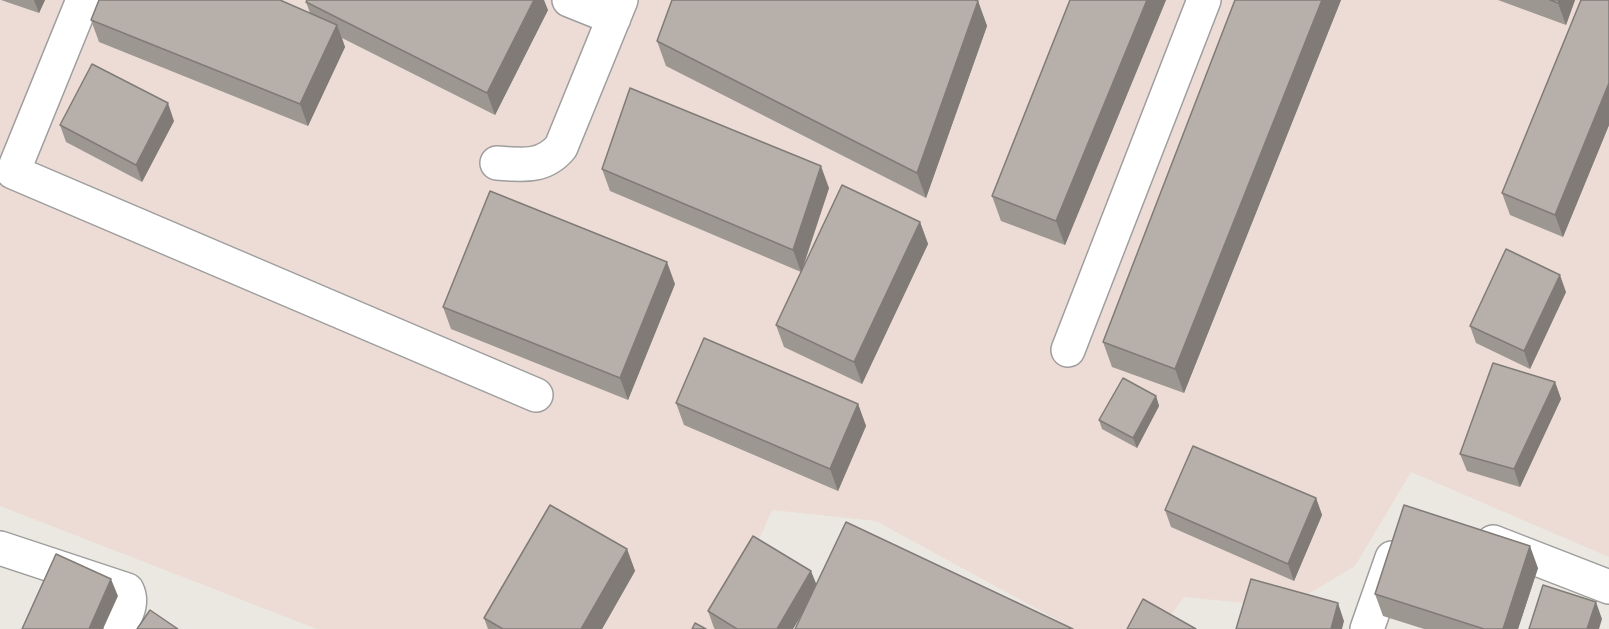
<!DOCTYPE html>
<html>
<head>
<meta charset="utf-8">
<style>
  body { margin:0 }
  canvas { display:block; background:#ebe8e1 }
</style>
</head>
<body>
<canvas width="1609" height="629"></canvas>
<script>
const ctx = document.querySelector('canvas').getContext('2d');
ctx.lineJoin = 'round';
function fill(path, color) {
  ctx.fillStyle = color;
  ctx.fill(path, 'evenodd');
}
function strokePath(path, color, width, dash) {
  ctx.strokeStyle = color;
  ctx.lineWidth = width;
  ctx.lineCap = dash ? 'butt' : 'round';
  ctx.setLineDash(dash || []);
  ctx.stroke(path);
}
const military = new Path2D(`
  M0 0H1609V557L1411 472 1355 566 1286 607 1184 597 1161 629H1074L876 521 772 510 720 629H317L0 506Z`);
const minor = new Path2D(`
  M83 0 13 172 536 395
  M569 0 614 18
  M497 163C522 165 544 168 561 147L621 0
  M1068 350 1204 0
  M1493 542 1609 587
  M0 548 127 590C134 604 125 616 120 629
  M1367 629 1392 558`);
const wall = new Path2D(`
  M1 0H45L39 13Z
  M1070 0H1166L1065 245 1001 221 992 196Z
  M1235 0H1341L1184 393 1112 367 1103 342Z
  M1498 0H1575L1566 25Z
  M1609 0V125L1563 237 1510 215 1502 193Z
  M978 1 987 26 926 198 666 66 657 41Z
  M306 2 548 10 495 115 342 38 345 47 308 126 99 42 91 20 310 13Z
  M174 121 142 182 66 142 60 125Z
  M602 169 829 188 803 268 920 222 928 244 862 384 784 347 776 325 801 272 610 191Z
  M675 284 628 400 451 329 443 307Z
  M1566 292 1530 369 1476 343 1470 326Z
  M1555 382 1561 399 1520 487 1467 471 1460 454Z
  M1156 396 1159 406 1137 448 1102 429 1099 420Z
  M676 403 858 404 866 426 838 491 684 425Z
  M1316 498 1322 515 1294 581 1171 527 1165 510Z
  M627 549 635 571 602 629H488L484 618Z
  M1538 568 1518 629H1424L1383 616 1375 594Z
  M708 611 801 615 793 629H715L714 628Z`);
const shadedWall = new Path2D(`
  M34 0H45L39 13Z
  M534 0H544L548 10 495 115 487 93Z
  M1147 0H1166L1065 245 1056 221Z
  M1322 0H1341L1184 393 1175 369Z
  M1559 0H1575L1566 25 1558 3Z
  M978 1 987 26 926 198 917 173Z
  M337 25 345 47 308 126 300 104Z
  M1609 83V125L1563 237 1555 215Z
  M168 103 174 121 142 182 136 165Z
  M821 166 829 188 801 272 793 250Z
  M920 222 928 244 862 384 854 362Z
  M667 262 675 284 628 400 620 378Z
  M1560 275 1566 292 1530 369 1524 351Z
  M1555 382 1561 399 1520 487 1514 469Z
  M1156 396 1159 406 1137 448 1133 438Z
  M858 404 866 426 838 491 830 469Z
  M1316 498 1322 515 1294 581 1288 564Z
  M1530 546 1538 568 1518 629H1503Z
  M627 549 635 571 602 629H581Z
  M811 571 818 588 793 629H777Z
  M111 579 118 596 103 629H89Z
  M1596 602 1602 619 1599 629H1587Z
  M1338 603 1344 621 1342 629H1331Z`);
const building = new Path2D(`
  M99 0H280L337 25 300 104 91 20Z
  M307 0H534L487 93 306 2Z
  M672 0H975L978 1 917 173 657 41Z
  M1070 0H1147L1056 221 992 196Z
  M1235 0H1322L1175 369 1103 342Z
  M1550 0H1559L1558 3Z
  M1581 0H1609V83L1555 215 1502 193Z
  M92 64 168 103 136 165 60 125Z
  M630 88 821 166 793 250 602 169Z
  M842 185 920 222 854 362 776 325Z
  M490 191 667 262 620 378 443 307Z
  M1506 249 1560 275 1524 351 1470 326Z
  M704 338 858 404 830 469 676 403Z
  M1493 363 1555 382 1514 469 1460 454Z
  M1123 378 1156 396 1133 438 1099 420Z
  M1193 446 1316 498 1288 564 1165 510Z
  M550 505 627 549 581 629H503L484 618Z
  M1404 505 1530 546 1503 629H1484L1375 594Z
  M846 522 1073 629H795Z
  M753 536 811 571 777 629H737L708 611Z
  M56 554 111 579 89 629H22Z
  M1251 579 1338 603 1331 629H1236Z
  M1543 585 1596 602 1587 629H1529Z
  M1143 599 1196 629H1127Z
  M150 610 178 629H137Z
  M695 623 706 629H692Z`);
fill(military, '#ecdcd5');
strokePath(minor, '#9e9e9e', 36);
strokePath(minor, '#fff', 33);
fill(wall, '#9d9792');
fill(shadedWall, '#807b77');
fill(building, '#b7b0aa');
strokePath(building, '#807b77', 1.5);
</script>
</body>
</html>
